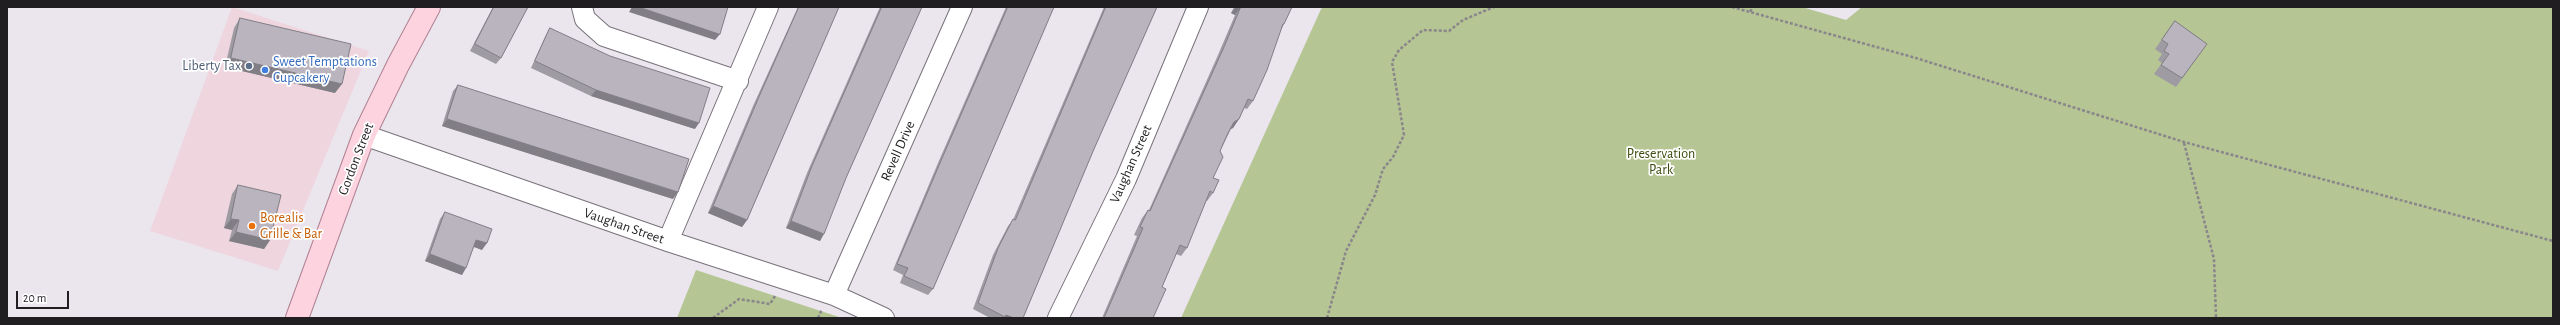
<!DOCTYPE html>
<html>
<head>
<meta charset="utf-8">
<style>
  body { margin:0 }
  #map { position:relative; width:2560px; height:325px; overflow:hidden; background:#ebe5ee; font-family:"Alegreya Sans",sans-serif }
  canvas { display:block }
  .frame { position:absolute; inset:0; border:8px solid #211e21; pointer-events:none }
  .scale { position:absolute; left:16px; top:291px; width:53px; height:18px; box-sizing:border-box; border:2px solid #211e21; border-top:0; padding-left:5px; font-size:12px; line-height:14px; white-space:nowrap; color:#211e21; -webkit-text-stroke:3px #fff; paint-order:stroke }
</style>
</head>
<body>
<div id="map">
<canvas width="2560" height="325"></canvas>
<div class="frame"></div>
<div class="scale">20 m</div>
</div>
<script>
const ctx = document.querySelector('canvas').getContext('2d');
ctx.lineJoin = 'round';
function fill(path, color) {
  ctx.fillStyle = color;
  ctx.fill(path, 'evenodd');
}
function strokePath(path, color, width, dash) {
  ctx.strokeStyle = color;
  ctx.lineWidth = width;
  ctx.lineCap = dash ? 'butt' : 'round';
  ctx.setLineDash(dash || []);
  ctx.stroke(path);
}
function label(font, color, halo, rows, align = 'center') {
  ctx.font = font + ' "Alegreya Sans",sans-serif';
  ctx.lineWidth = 3.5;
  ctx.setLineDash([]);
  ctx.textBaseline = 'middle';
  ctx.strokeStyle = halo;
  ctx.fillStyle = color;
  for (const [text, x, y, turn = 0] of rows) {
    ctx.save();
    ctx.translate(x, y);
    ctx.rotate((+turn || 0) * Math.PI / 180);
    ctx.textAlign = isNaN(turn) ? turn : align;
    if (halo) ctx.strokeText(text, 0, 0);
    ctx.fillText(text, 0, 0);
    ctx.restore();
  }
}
const commercial = new Path2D(`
  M232 7 369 51 278 271 150 231Z`);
const green = new Path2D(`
  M1322 7H1802L1846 20 1862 7H2553V318H1181Z
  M696 270 839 317 677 318Z`);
const path = new Path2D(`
  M1732 7 1916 58 2184 142 2553 241
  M1751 12V7
  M2184 143 2214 259 2216 318
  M713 318 739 299 770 304 775 296
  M818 318 822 309
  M1327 318 1346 251 1375 195 1383 169 1393 157 1404 135 1392 62 1399 50 1423 30 1449 31 1463 20 1494 7`);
const minor = new Path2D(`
  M582 7 585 19 604 36 738 81
  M364 135 668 241 834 295 884 318
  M668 241 768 7
  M834 295 962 7
  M1058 318 1126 179 1198 7`);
const major = new Path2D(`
  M297 318 364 135 398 65 429 7`);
const wall = new Path2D(`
  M493 7H528L501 58 496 64 470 51Z
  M798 7H839L747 220 742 227 708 213 753 106Z
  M880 7H922L846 178 820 241 786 228 807 173Z
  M1006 7H1054L933 289 928 295 900 283 903 275 893 270 938 163Z
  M1104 7H1157L1094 149 1023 318H990L973 309 993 255 1008 226 1013 220Z
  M1234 7H1292L1284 24 1281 30 1253 101 1247 109 1244 108 1239 119 1233 128 1231 129 1220 151 1213 178V193L1207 201H1206L1187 248 1181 256 1176 254 1162 287 1153 318H1102L1137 236 1134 235 1142 218 1148 210H1149L1218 55 1235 15 1231 13Z
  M240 18 335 93 225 67 234 28Z
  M2175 21 2207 44 2176 87 2154 74 2162 63 2158 60 2162 54 2155 49Z
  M550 28 695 129 591 96 531 68 546 35Z
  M458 85 673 199 442 126 453 91Z
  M238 185 270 240 264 249 229 241 232 230 224 228 232 194Z
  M445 212 482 250 474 247 462 275 425 261 440 219Z`);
const shadedWall = new Path2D(`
  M632 7H639L720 34 715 40 629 12Z
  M1236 7H1241L1235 15 1231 13Z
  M231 58 342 84 335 93 225 67Z
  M596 90 699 123 695 129 591 96Z
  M447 119 678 192 673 199 442 126Z
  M1239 119 1233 128 1228 130 1234 122Z
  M713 206 747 220 742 227 708 213Z
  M231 219 239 220 232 230 224 228Z
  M791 221 824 234 820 241 786 228Z
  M236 232 270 240 264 249 229 241Z
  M476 240 487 243 482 250 472 246Z
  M430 254 466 268 462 275 425 261Z
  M1006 315 1014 318H1005Z`);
const building = new Path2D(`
  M494 7H528L501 58 475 44Z
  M639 7H728L720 34Z
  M799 7H839L747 220 713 206 758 99Z
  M882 7H922L846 178 824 234 791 221 812 166Z
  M1008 7H1054L933 289 904 276 908 268 897 264 943 156Z
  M1106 7H1157L1094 149 1023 318H1014L1006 315 1005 317 978 303 998 248 1013 219 1015 220Z
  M1241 7H1292L1284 24H1283L1267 70 1253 101 1248 99 1239 119 1234 122 1228 133 1220 151 1223 157 1213 178 1219 180 1213 193 1210 191 1187 248 1180 245 1162 287 1166 289 1153 318H1104L1143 228 1140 227 1148 210 1150 211 1224 47Z
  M240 18 351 44 342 84 231 58Z
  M2175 21 2207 44 2182 78 2161 65 2169 54 2164 51 2168 44 2162 40Z
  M550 28 610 56 710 88 699 123 596 90 535 61Z
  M458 85 689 159 678 192 447 119Z
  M238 185 281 195 270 240 236 232 239 220 231 219Z
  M445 212 492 229 487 243 476 240 466 268 430 254Z`);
const markers = [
  [249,66,4,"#5c6f8a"],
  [265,70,4,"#3f7fe0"],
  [252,226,4,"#e8710a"]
];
const shopNames = [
  ["Sweet Temptations",273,62],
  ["Cupcakery",273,78]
];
const serviceNames = [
  ["Liberty Tax",241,66]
];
const streetNames = [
  ["Revell Drive",898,151,-66],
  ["Gordon Street",356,159,-69],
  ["Vaughan Street",1131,164,-66],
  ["Vaughan Street",624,226,19]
];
const parkNames = [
  ["Preservation",1661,154],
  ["Park",1661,170]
];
const foodNames = [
  ["Borealis",260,218],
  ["Grille & Bar",260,234]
];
fill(commercial, '#efd6de');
fill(green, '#b5c593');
strokePath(minor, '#78727b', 22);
strokePath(major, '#af8190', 24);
strokePath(path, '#8a868c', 2.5, [3, 2]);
strokePath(minor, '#fff', 20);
strokePath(major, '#fdd3e0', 22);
fill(wall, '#9f9ba3');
fill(shadedWall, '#827e85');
fill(building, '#b9b4be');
strokePath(building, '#827e85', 1);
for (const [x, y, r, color] of markers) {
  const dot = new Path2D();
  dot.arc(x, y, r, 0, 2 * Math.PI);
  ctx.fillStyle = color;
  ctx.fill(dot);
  strokePath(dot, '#fff', 1.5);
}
label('14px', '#366cbe', '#fff', shopNames, 'left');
label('14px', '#4e5e75', '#fff', serviceNames, 'right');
label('14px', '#211e21', '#fff', streetNames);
label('14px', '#3c4b0e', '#fff', parkNames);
label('14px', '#c56008', '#fff', foodNames, 'left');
</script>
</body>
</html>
